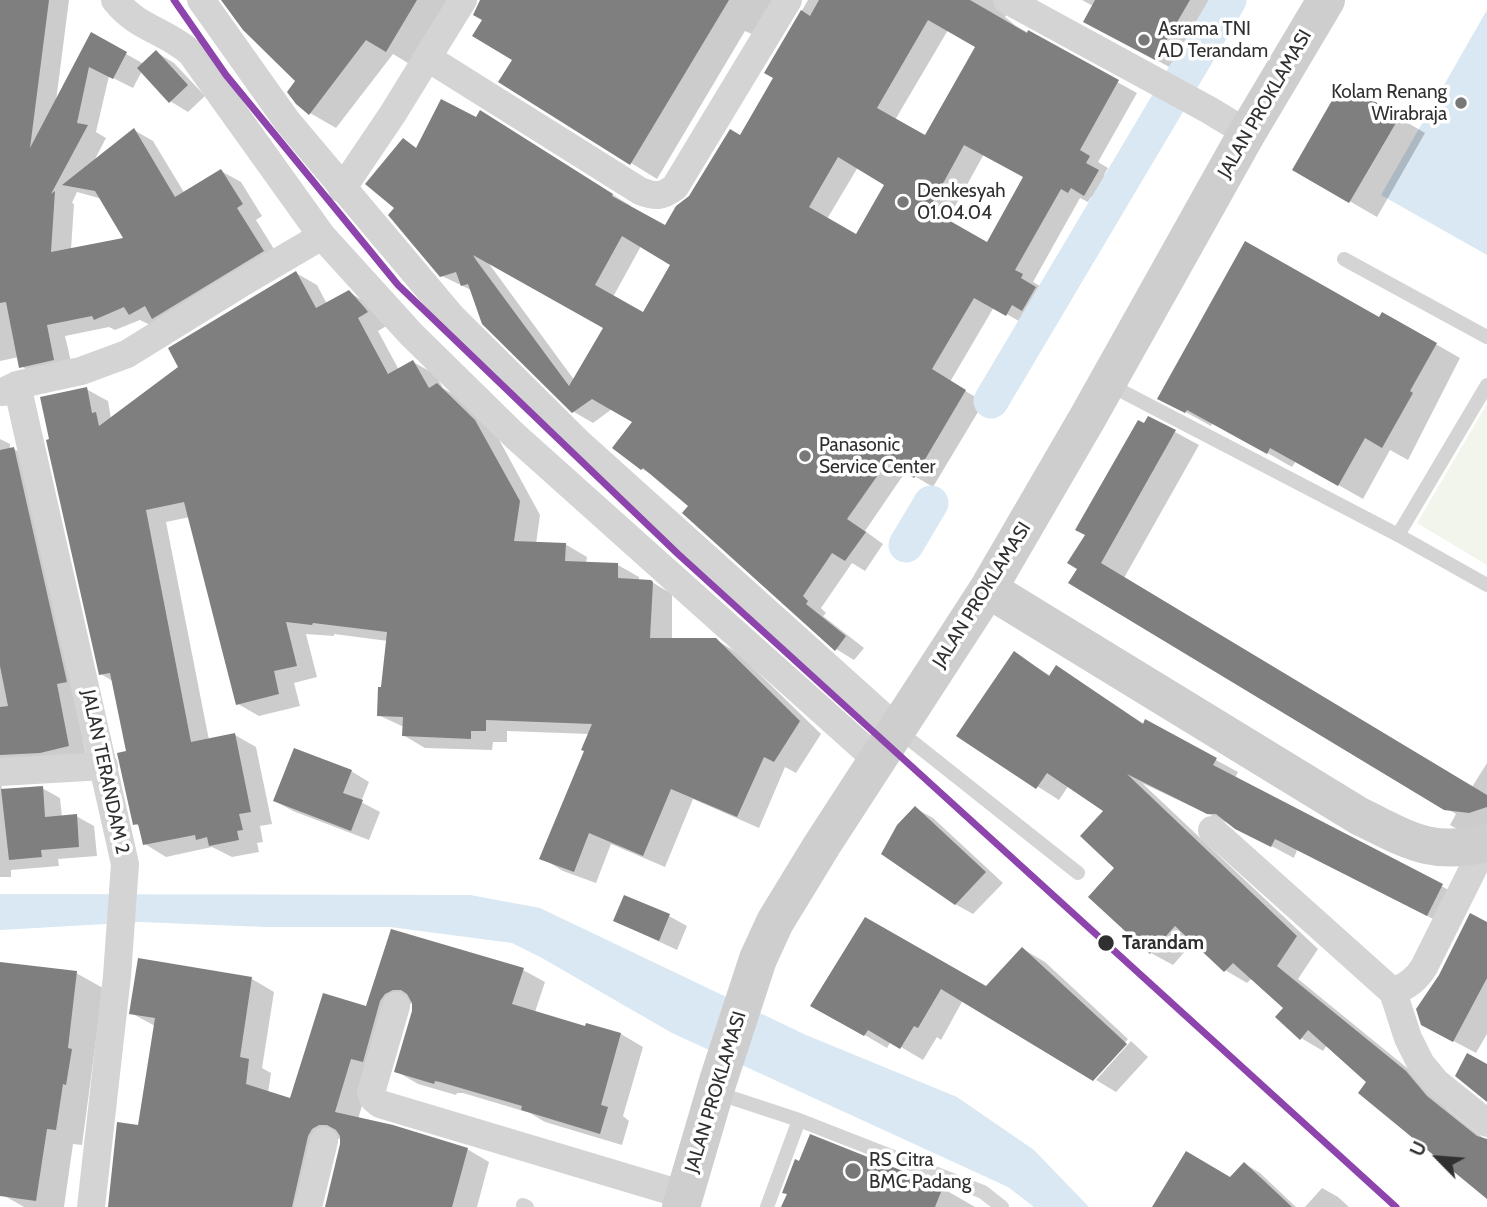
<!DOCTYPE html>
<html>
<head>
<meta charset="utf-8">
<style>
  body { margin:0 }
  #map { position:relative; width:1487px; height:1207px; overflow:hidden; background:#fff; font-family:Cabin,sans-serif }
  canvas { display:block }
  .north { position:absolute; left:1403px; top:1123px; width:70px; height:70px; -webkit-text-stroke:5px #fff; paint-order:stroke; rotate:295deg; font-size:19px; font-weight:700; line-height:28px; text-align:center; color:#303030 }
  .north::after { content:''; display:block; margin:auto; width:24px; height:32px; background:#303030; clip-path:polygon(50% 0,100% 100%,50% 72%,0 100%) }
</style>
</head>
<body>
<div id="map">
<canvas width="1487" height="1207"></canvas>
<div class="north">U</div>
</div>
<script>
const ctx = document.querySelector('canvas').getContext('2d');
ctx.lineJoin = 'round';
function fill(path, color) {
  ctx.fillStyle = color;
  ctx.fill(path, 'evenodd');
}
function strokePath(path, color, width, dash) {
  ctx.strokeStyle = color;
  ctx.lineWidth = width;
  ctx.lineCap = dash ? 'butt' : 'round';
  ctx.setLineDash(dash || []);
  ctx.stroke(path);
}
function label(font, color, halo, rows, align = 'center') {
  ctx.font = font + ' Cabin,sans-serif';
  ctx.lineWidth = 7;
  ctx.setLineDash([]);
  ctx.textBaseline = 'middle';
  ctx.strokeStyle = halo;
  ctx.fillStyle = color;
  for (const [text, x, y, turn = 0] of rows) {
    ctx.save();
    ctx.translate(x, y);
    ctx.rotate((+turn || 0) * Math.PI / 180);
    ctx.textAlign = isNaN(turn) ? turn : align;
    if (halo) ctx.strokeText(text, 0, 0);
    ctx.fillText(text, 0, 0);
    ctx.restore();
  }
}
const green = new Path2D(`
  M1487 404V565L1417 523Z`);
const water = new Path2D(`
  M1487 10V255L1381 195Z
  M0 894 470 895 540 908 806 1035 957 1097 1034 1150 1089 1207H1034L1008 1187 672 1033 542 958 512 943 390 927H265L141 922 0 930Z`);
const shadow = new Path2D(`
  M0 0H69L56 101 92 35 144 64 156 52 174 63 205 96 188 112 170 101 142 71 133 88 109 76 96 132 106 138 93 163 134 130 153 141 185 194 221 171 241 182 262 216 256 220 282 262 150 325 140 320 115 330 109 327 65 336 73 370 40 378 21 366 19 357 0 361ZM77 192 102 199 126 239 71 250 74 204 72 203Z
  M231 0H446L450 2 413 66 393 54 336 128 310 113 297 81Z
  M481 0H775L754 35 745 31 657 179 500 82 514 59 484 19Z
  M808 0H1013L1005 17 1016 26 1137 93 1098 162 1108 168 1104 175 1117 182 1104 205 1091 197 1088 202 1080 198 1033 282 1040 286 1039 290 1054 299 1042 321 1032 315 1026 325 994 307 950 382 984 402 933 487 906 471 865 531 883 544 865 571 852 563 821 608 826 613 823 616 864 648 854 660 836 649 690 506 658 478 642 469 635 421 612 409 593 423 574 412 473 291 442 276 397 208 404 140 418 149 477 119 500 124 631 206 630 208 666 227 741 137 776 78 766 72ZM948 30 977 46 926 137 895 120ZM984 154 1025 177 988 244 947 221ZM858 167 887 184 857 236 827 219ZM641 246 672 265 644 315 613 297ZM487 261 605 327 575 381Z
  M1082 0H1217L1175 70 1104 32 1093 6Z
  M1343 85 1425 133 1377 217 1294 169Z
  M296 273 317 285 327 304 349 292 370 305 388 325 378 331 399 370 413 362 435 374 443 388 459 398 496 434 540 515 536 544H565L587 557 586 564 618 565 639 577V581H650L672 594V640H716L738 653 821 734 796 773 785 767 759 828 693 799 665 867 611 844 596 883 563 871 542 858 586 751 589 734 507 731V742H493L492 750 425 748 403 735 404 727 378 715 388 641 334 634V636L306 634 317 677 294 683 300 706 259 716 238 704 190 517 166 522 209 740 235 735 256 747 272 824 260 826 263 842 257 843 259 852 232 857 212 847 166 857 145 844 141 827 135 824 128 753 114 682 101 674 86 389 108 401 111 419 181 368Z
  M1383 314 1460 358 1408 460 1390 450 1363 499 1296 461 1292 467 1213 422 1211 426 1160 398 1380 319Z
  M1175 432 1199 445 1124 578 1472 787 1487 763V834L1473 838 1450 825 1456 814 1070 583Z
  M0 439 10 444V449H14L31 459 86 756 1 785 2 789 42 788 60 798 62 817 76 816 94 826 97 856 58 859 59 866 11 870V877H0Z
  M1015 654 1051 676 1057 667 1144 724 1146 722 1238 772 1235 778 1464 898 1449 927 1297 850 1294 858 1234 826 1142 783 1318 949 1298 979 1428 1085 1448 1110 1487 1141V1196L1327 1045 1323 1051 1301 1038 1285 1007 1252 978 1247 983 1225 970 1194 941 1173 965 1151 953 1116 868 1106 810 1069 785 1059 800 958 736Z
  M351 771 369 782 361 802 380 812 369 840 293 811 275 801Z
  M915 808 933 818 1003 883 973 914 955 904Z
  M669 916 687 926 677 950 615 921Z
  M866 919 987 988 1023 949 1045 962 1128 1039 1093 1078 963 1000 941 1040 937 1037 923 1060 891 1041 887 1048 813 1005Z
  M1487 924V1034L1476 1053 1446 1037Z
  M392 931 523 970 545 982 535 1012 587 1028 621 1034 643 1047 623 1116 629 1121 622 1145 545 1122 530 1113 463 1093H457L456 1095 418 1084 396 1071 414 1011V1002L407 1006 373 1070 358 1119 467 1149 489 1162 477 1207H327L342 1137 335 1141 316 1207H109L140 1127 155 1026 131 1013 252 979 274 992 262 1068 271 1073 268 1093 291 1100 367 1009Z
  M0 964 76 973 103 988 82 1145 73 1144 64 1207H24L3 1195 0 1188Z
  M1131 1041 1148 1057 1116 1092 1096 1080Z
  M1245 1164 1260 1173 1296 1207H1158L1230 1179Z
  M942 1188 975 1207H783Z
  M1322 1188 1338 1197 1349 1207H1305Z`);
const canal = new Path2D(`
  M991 401 1229 0
  M906 545 931 503`);
const building = new Path2D(`
  M0 0H49L30 148 91 32 127 52 113 79 89 67 77 123 88 125 51 194 55 191 51 252 123 238 95 191 62 185 134 128 175 197 221 169 243 204 237 208 264 251 152 319 145 306 129 315 124 307 94 320 92 316 47 325 54 360 19 368 6 302 0 303Z
  M221 0H417L386 52 366 40 309 115 296 104 287 92 295 81 243 30Z
  M480 0H729L630 165 498 82 512 60 472 36 482 20 473 15Z
  M819 0H970L1027 33 1028 30 1119 80 1080 150 1090 156 1086 163 1099 170 1084 196 1071 188 1068 193 1061 189 1015 270 1023 274 1021 278 1036 287 1022 311 1012 305 1006 316 974 298 932 369 966 390 914 478 887 462 847 519 866 532 845 561 832 553 803 596 808 601 806 604 846 636 835 651 682 513 688 506 643 468 641 470 612 448 632 422 592 399 572 413 482 324 468 284 461 286 456 272 440 277 388 215 394 208 365 184 403 138 416 148 441 99 476 117 480 110 613 194 612 196 665 225 676 206 689 196 730 129 740 135 773 78 764 73 801 10 810 16ZM928 20 975 47 925 135 877 108ZM964 145 1023 177 987 242 929 209ZM838 157 884 185 856 234 809 207ZM622 236 670 265 643 312 595 285ZM473 255 603 328 569 386 476 260Z
  M1095 0H1190L1155 60 1083 22Z
  M156 50 188 85 169 103 137 68Z
  M1342 83 1400 116 1349 203 1292 170Z
  M1245 241 1379 317 1382 312 1437 343 1410 391 1413 393 1382 448 1365 438 1338 486 1270 448 1267 454 1187 410 1185 413 1157 399Z
  M296 271 316 308 349 290 365 308 368 312 358 318 388 374 413 360 429 388 437 383 475 420 520 501 514 541 566 543 565 561 618 563V578L651 580 653 582 650 638H716L800 721 774 762 764 757 737 817 671 789 643 856 589 833 574 872 539 859 584 751 581 750 592 724 486 720V731H471V739L402 736 403 717 377 716 378 687H381L387 632 313 623 312 625 286 622 297 666 274 671 279 694 236 705 184 502 146 510 191 742 235 733 251 812 239 814 243 830 237 831 239 840 209 846 207 837 196 840 195 835 143 845 138 824 133 825 117 753 126 751 110 673 99 675 46 440 49 439 40 397 87 387 92 413 96 412 99 426 178 367 168 348Z
  M1148 416 1176 430 1101 563 1487 795V807L1469 813 1444 810 1068 583 1077 569 1067 563 1085 535 1075 530 1138 420 1144 423Z
  M14 447 67 682 57 684 69 746 40 753 0 755V707L8 706 0 666V450Z
  M1014 651 1049 676 1056 665 1143 724 1145 719 1217 758 1213 765 1443 884 1427 916 1275 839 1271 847 1235 829 1216 814H1207L1127 774 1297 936 1277 966 1406 1071 1427 1096 1477 1136 1487 1139V1199L1358 1093 1366 1082 1308 1030 1300 1040 1275 1017 1283 1008 1233 963 1224 972 1175 926 1150 954 1088 897 1114 868 1080 836 1103 811 1047 773 1036 789 956 736Z
  M294 748 352 770 343 793 363 800 351 831 273 801Z
  M43 786 45 817 77 814 79 847 41 850 42 857 9 860 1 789Z
  M915 806 986 872 955 905 881 854 897 825Z
  M624 895 670 914 659 941 613 921Z
  M1470 913 1487 922V978L1453 1042 1421 1025 1416 1009 1439 975Z
  M865 917 986 986 1022 947 1127 1044 1093 1081 941 989 918 1028 914 1026 900 1049 868 1030 864 1036 810 1006Z
  M391 929 524 968 512 1004 585 1026 586 1023 621 1033 601 1105 608 1107 600 1134 521 1110 522 1106 440 1082 435 1081 434 1084 394 1072 412 1011V1003L407 994 401 990H393L385 994 380 1001 363 1062 351 1059 335 1112 393 1125 468 1148 452 1207H325L340 1144V1136L336 1130 327 1125H319L312 1129 308 1136 292 1207H108L117 1122 138 1125 155 1018 129 1014 138 958 252 977 240 1057 249 1059 246 1084 290 1098 323 993 366 1006Z
  M0 962 77 971 68 1048 72 1049 66 1085 63 1084 56 1130 47 1129 36 1201 0 1196Z
  M1467 1053 1487 1064V1102L1455 1076Z
  M810 1134 943 1187 935 1207H781L787 1194 782 1193 795 1159 799 1161Z
  M1186 1151 1230 1177 1244 1162 1292 1207H1152Z`);
const lane = new Path2D(`
  M1344 259 1487 337
  M1108 384 1398 535 1487 585
  M1398 535 1487 385
  M899 731 1078 873
  M717 1093 799 1120
  M523 1205 527 1207
  M767 1207 799 1120 983 1192 1002 1207`);
const street = new Path2D(`
  M115 0C138 29 165 30 191 53L322 236 411 334 515 436 877 760
  M201 0 287 121 452 317 579 443 898 730
  M1007 0 1209 110 1247 133
  M428 58 640 191C655 197 662 197 675 187L788 0
  M342 189 392 115 463 0
  M17 385 125 864 117 976 91 1207
  M3 392 17 385 81 371 127 354 240 284 322 236
  M0 772 104 766
  M1212 830 1393 992 1408 1038 1421 1064 1437 1083 1487 1123
  M1393 992C1407 986 1416 980 1424 967L1486 843
  M396 1006 371 1093 374 1099 380 1104 684 1195
  M308 1207 324 1141`);
const secondary = new Path2D(`
  M988 589 1359 816C1409 840 1429 856 1487 843
  M681 1207 718 1081 758 959 775 922 822 845 988 589 1088 417 1247 133 1326 0`);
const rail1 = new Path2D(`
  M174 0 226 75 398 285 678 554 1396 1207`);
const markers = [
  [1144,40,7,"#787878"],
  [1461,103,7,"#787878"],
  [903,202,7,"#787878"],
  [805,456,7,"#787878"],
  [1106,943,9,"#303030"],
  [853,1171,9,"#787878"]
];
const poiNames = [
  ["Asrama TNI",1158,29],
  ["AD Terandam",1158,51],
  ["Kolam Renang",1447,92,"right"],
  ["Wirabraja",1447,114,"right"],
  ["Denkesyah",917,191],
  ["01.04.04",917,213],
  ["Panasonic",819,445],
  ["Service Center",819,467],
  ["RS Citra",869,1160],
  ["BMC Padang",869,1182]
];
const streetNames = [
  ["JALAN PROKLAMASI",1265,104,-60],
  ["JALAN PROKLAMASI",982,595,-58],
  ["JALAN TERANDAM 2",105,772,78],
  ["JALAN PROKLAMASI",716,1092,-73]
];
const stopNames = [
  ["Tarandam",1122,943]
];
fill(green, '#f1f5ec');
fill(water, '#d9e8f3');
fill(shadow, '#0003');
strokePath(canal, '#d9e8f3', 35);
fill(building, '#7f7f7f');
strokePath(lane, '#d4d4d4', 14);
strokePath(street, '#d4d4d4', 28);
strokePath(secondary, '#cecece', 38);
strokePath(rail1, '#8e44ad', 7);
for (const [x, y, r, color] of markers) {
  const dot = new Path2D();
  dot.arc(x, y, r, 0, 2 * Math.PI);
  ctx.fillStyle = color;
  ctx.fill(dot);
  strokePath(dot, '#fff', 2.5);
}
label('19px', '#303030', '#fff', poiNames, 'left');
label('19px', '#303030', '#fff', streetNames);
label('bold 19px', '#303030', '#fff', stopNames, 'left');
</script>
</body>
</html>
